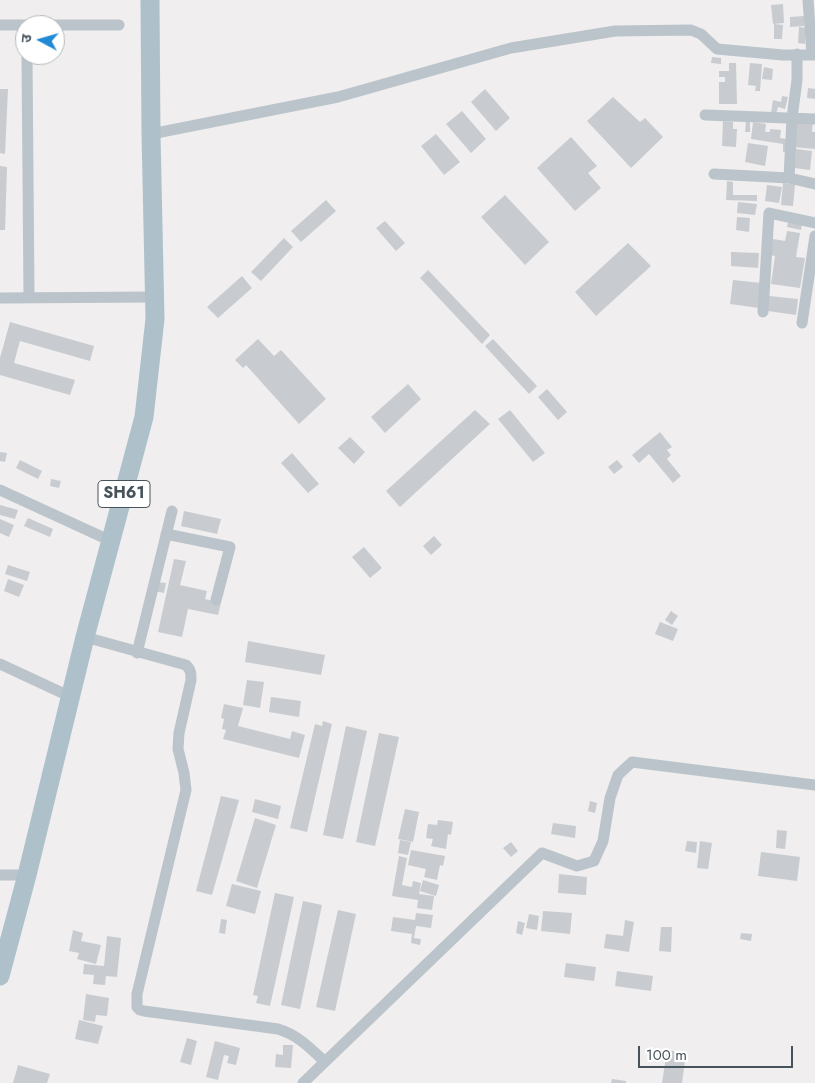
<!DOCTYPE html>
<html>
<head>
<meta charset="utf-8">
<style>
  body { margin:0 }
  #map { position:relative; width:815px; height:1083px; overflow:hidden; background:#f0eeee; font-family:Jost,"Noto Sans Devanagari",sans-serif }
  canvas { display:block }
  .north { position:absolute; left:15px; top:15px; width:50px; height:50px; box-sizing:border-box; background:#fff; border:1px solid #b5babd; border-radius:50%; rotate:276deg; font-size:14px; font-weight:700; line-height:20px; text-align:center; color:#47535a }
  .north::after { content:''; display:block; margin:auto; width:18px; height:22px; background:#2289d5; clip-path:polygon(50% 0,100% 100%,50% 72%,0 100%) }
  .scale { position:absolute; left:638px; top:1046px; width:155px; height:22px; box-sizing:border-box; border:2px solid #47535a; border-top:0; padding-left:6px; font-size:15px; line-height:18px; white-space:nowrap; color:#47535a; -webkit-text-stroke:4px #fff; paint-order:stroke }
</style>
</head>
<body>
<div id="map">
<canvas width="815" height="1083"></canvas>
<div class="north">उ</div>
<div class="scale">100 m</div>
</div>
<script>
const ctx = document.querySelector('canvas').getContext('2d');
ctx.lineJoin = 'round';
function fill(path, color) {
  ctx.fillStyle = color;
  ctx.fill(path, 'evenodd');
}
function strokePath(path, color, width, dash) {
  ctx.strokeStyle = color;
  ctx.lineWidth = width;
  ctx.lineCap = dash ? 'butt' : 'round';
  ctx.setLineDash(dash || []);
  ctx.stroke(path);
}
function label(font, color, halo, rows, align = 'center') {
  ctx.font = font + ' Jost,sans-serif';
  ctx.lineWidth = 4;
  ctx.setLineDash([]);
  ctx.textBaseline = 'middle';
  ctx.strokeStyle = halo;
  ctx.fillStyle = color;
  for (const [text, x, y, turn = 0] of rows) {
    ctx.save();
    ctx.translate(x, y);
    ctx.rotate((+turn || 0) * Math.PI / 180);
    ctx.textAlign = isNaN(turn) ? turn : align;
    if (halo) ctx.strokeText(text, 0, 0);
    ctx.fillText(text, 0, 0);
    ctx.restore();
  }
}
const building = new Path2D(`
  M783 4 784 23 773 24 771 5Z
  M804 16V26L790 27V17Z
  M774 24 783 25 782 39H774Z
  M799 27 806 28 805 44 798 43Z
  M712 57 721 58V64L711 63Z
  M729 63H736L737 104H719V82H725V77H719V71H729Z
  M750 63 762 64 760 91H755L756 86 748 85Z
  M764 67 773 69 772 80 762 79Z
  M808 88 815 89V99L807 98Z
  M0 89H8L5 154 0 153Z
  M485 89 510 118 496 131 471 102Z
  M782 96 788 97 785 109 778 107 776 114 771 113 773 100 781 102Z
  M613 97 640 122 645 118 663 137 631 168 587 121Z
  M462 111 486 139 471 153 446 124Z
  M795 120 813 121 812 132H815V149L792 147Z
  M723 121 733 122V129H737L736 147 722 146Z
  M746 121H750V132H745Z
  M753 122 766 124 765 132H770V129L781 130 780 138 787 139 786 152H783V144L751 139Z
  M436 134 460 162 444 175 421 146Z
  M571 137 597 166 588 173 601 188 575 211 537 168Z
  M748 143 768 146 765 166 745 162Z
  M796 149 812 151 810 170 794 168Z
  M0 166 7 167 5 230H0Z
  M727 181 733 182V195H757V201L726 200Z
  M783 183 795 184 793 206 781 205Z
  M767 185 782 187 779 203 765 201Z
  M505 195 549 242 525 265 481 217Z
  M326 200 336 211 301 242 291 231Z
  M738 202 757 204 755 215 737 213Z
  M737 217 750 218 749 232 736 230Z
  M385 221 405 243 396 251 376 228Z
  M788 222 802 225 801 230 787 227Z
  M787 231 800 233 796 257 805 258 800 288 771 284 775 256 770 255 773 239 785 241Z
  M284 238 293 247 261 281 251 272Z
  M628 243 651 266 596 316 575 292Z
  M731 252 759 253 758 268 731 266Z
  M428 270 490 335 482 344 420 278Z
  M242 276 252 288 218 318 207 307Z
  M733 280 762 283 759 308 730 304Z
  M769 296 798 299 796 315 768 311Z
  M10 322 94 346 90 361 20 341 14 363 75 380 70 395 0 375V358Z
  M258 339 274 356 281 350 326 399 299 424 246 365 243 368 235 360Z
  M493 339 537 386 529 394 485 346Z
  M408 384 421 399 385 433 371 417Z
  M547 389 567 412 558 420 538 397Z
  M475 410 490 424 400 507 386 491Z
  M510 410 545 453 533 462 498 419Z
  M660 432 672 447 667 450 671 455 667 459 681 476 673 483 649 454 639 463 632 455Z
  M350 437 365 452 354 464 338 448Z
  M0 452 7 453 5 462 0 461Z
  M292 453 319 484 308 493 281 463Z
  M20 460 42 471 38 479 16 468Z
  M617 460 623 467 614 474 608 467Z
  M51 479 61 481 59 488 50 486Z
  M0 505 18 510 15 519 0 515Z
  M184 511 221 519 217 534 181 526Z
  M28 518 53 529 50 537 24 526Z
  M0 519 14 525 9 537 0 533Z
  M434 536 442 545 431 555 423 546Z
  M364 547 382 568 370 578 352 557Z
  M174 559 186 561 180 585 207 591 205 599 221 603 218 615 188 609 182 637 158 632Z
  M8 565 30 572 27 581 5 574Z
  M8 579 24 585 19 597 4 591Z
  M156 582 166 583 164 593 155 591Z
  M671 611 678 616 672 625 665 620Z
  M660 622 678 629 673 641 655 634Z
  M248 641 325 655 321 675 245 662Z
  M247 680 264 682 260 708 243 705Z
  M271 697 301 701 299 717 269 712Z
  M224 704 243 708 238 726 290 739 292 731 305 735 299 758 223 739 226 730 222 729 224 719 221 718Z
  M323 721 332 724 307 832 290 828 315 724 322 726Z
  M346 726 367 731 343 839 323 835Z
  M379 733 399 737 375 846 356 842Z
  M221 796 239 800 212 895 196 891Z
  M255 799 281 806 278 819 252 812Z
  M590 801 597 803 595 813 588 811Z
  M405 809 419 812 413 842 398 839Z
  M255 818 276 825 257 888 236 881Z
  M438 820 453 822 451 835 448 834 446 849 431 846 433 839 426 838 428 824 437 825Z
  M553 823 576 826 575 838 551 834Z
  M777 830 787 831 785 849 776 848Z
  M400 840 411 842 408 855 398 853Z
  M687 841 697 842 696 853 685 851Z
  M700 841 712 843 708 869 697 868Z
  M511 842 518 851 511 857 503 848Z
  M411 850 445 856 443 866 440 865 437 880 424 877 426 869 408 865Z
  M761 852 800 857 797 881 758 876Z
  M399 856 407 858 402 885 412 887 413 881 421 883 419 894 434 896 432 910 417 908 418 900 392 896Z
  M559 874 587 877 586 895 558 893Z
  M423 880 439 885 436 896 420 891Z
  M232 884 261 891 255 914 226 906Z
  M275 893 294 897 270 1006 256 1003 258 996 253 995Z
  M303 901 322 905 300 1009 281 1005Z
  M338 910 356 914 335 1011 316 1007Z
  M543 911 572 913 570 934 541 931Z
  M416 913 433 915 431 928 416 926 414 938 421 939 420 945 411 943 412 934 391 931 393 917 415 920Z
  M529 914 539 916 537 930 526 928Z
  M221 919 227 920 225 934 219 933Z
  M625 920 634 922 629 952 604 948 606 934 623 936Z
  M518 921 525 923 522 935 516 933Z
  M661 927H672L671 952 659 951Z
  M73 930 83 933 81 941 101 945 96 964 77 959 79 953 69 951Z
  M741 933 752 934 751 941 740 939Z
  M107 936 121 938 117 977 106 976 105 985 93 984 94 975 83 974 84 964 104 966Z
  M566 963 596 967 594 981 564 977Z
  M617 971 653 976 651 991 615 986Z
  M86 994 109 998 107 1016 96 1015 95 1022 83 1020Z
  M79 1020 103 1026 98 1044 75 1039Z
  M187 1038 197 1041 191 1065 180 1062Z
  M215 1041 240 1048 236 1065 227 1063 229 1056 224 1055 218 1080 206 1077Z
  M283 1045H293L291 1068 275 1067 276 1054 283 1055Z
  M667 1050 686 1053 682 1083H662Z
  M18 1065 50 1074 47 1083H13Z
  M612 1079 626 1081V1083H611Z`);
const minor = new Path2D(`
  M808 0 812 55
  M0 25H37
  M55 25H119
  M27 55 29 298
  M705 115 815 119
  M151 134 338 97 511 48 615 31 691 30 701 34 717 49 783 55H815
  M714 174 789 178 815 184
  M789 178 792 118 797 80V54
  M0 298 155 297
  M763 312 769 213 815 223
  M802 323 815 236
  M0 490 111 541
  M166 534 230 547 216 600
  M85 637 186 665C191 670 191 673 191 680L179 733 178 749 184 773 186 790 137 994V1007L140 1010 144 1011 278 1029C298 1035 310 1048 325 1062
  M137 653 172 511
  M0 664 71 697
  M0 875H27
  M303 1083 542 853 577 866 594 861 603 841 610 798 618 775 632 762 815 785`);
const primary = new Path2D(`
  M0 976 27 875 85 637 144 417 155 319 151 134 150 0`);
const shields = [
  [124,494,52]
];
const shieldNames = [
  ["SH61",124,494]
];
fill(building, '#c8ccd0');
strokePath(minor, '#bac4ca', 11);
strokePath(primary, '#aec1cb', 19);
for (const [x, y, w] of shields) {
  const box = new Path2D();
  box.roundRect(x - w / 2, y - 13.5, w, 27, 4);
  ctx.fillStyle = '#fff';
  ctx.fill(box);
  strokePath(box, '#47535a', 1);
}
label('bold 16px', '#47535a', null, shieldNames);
</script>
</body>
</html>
